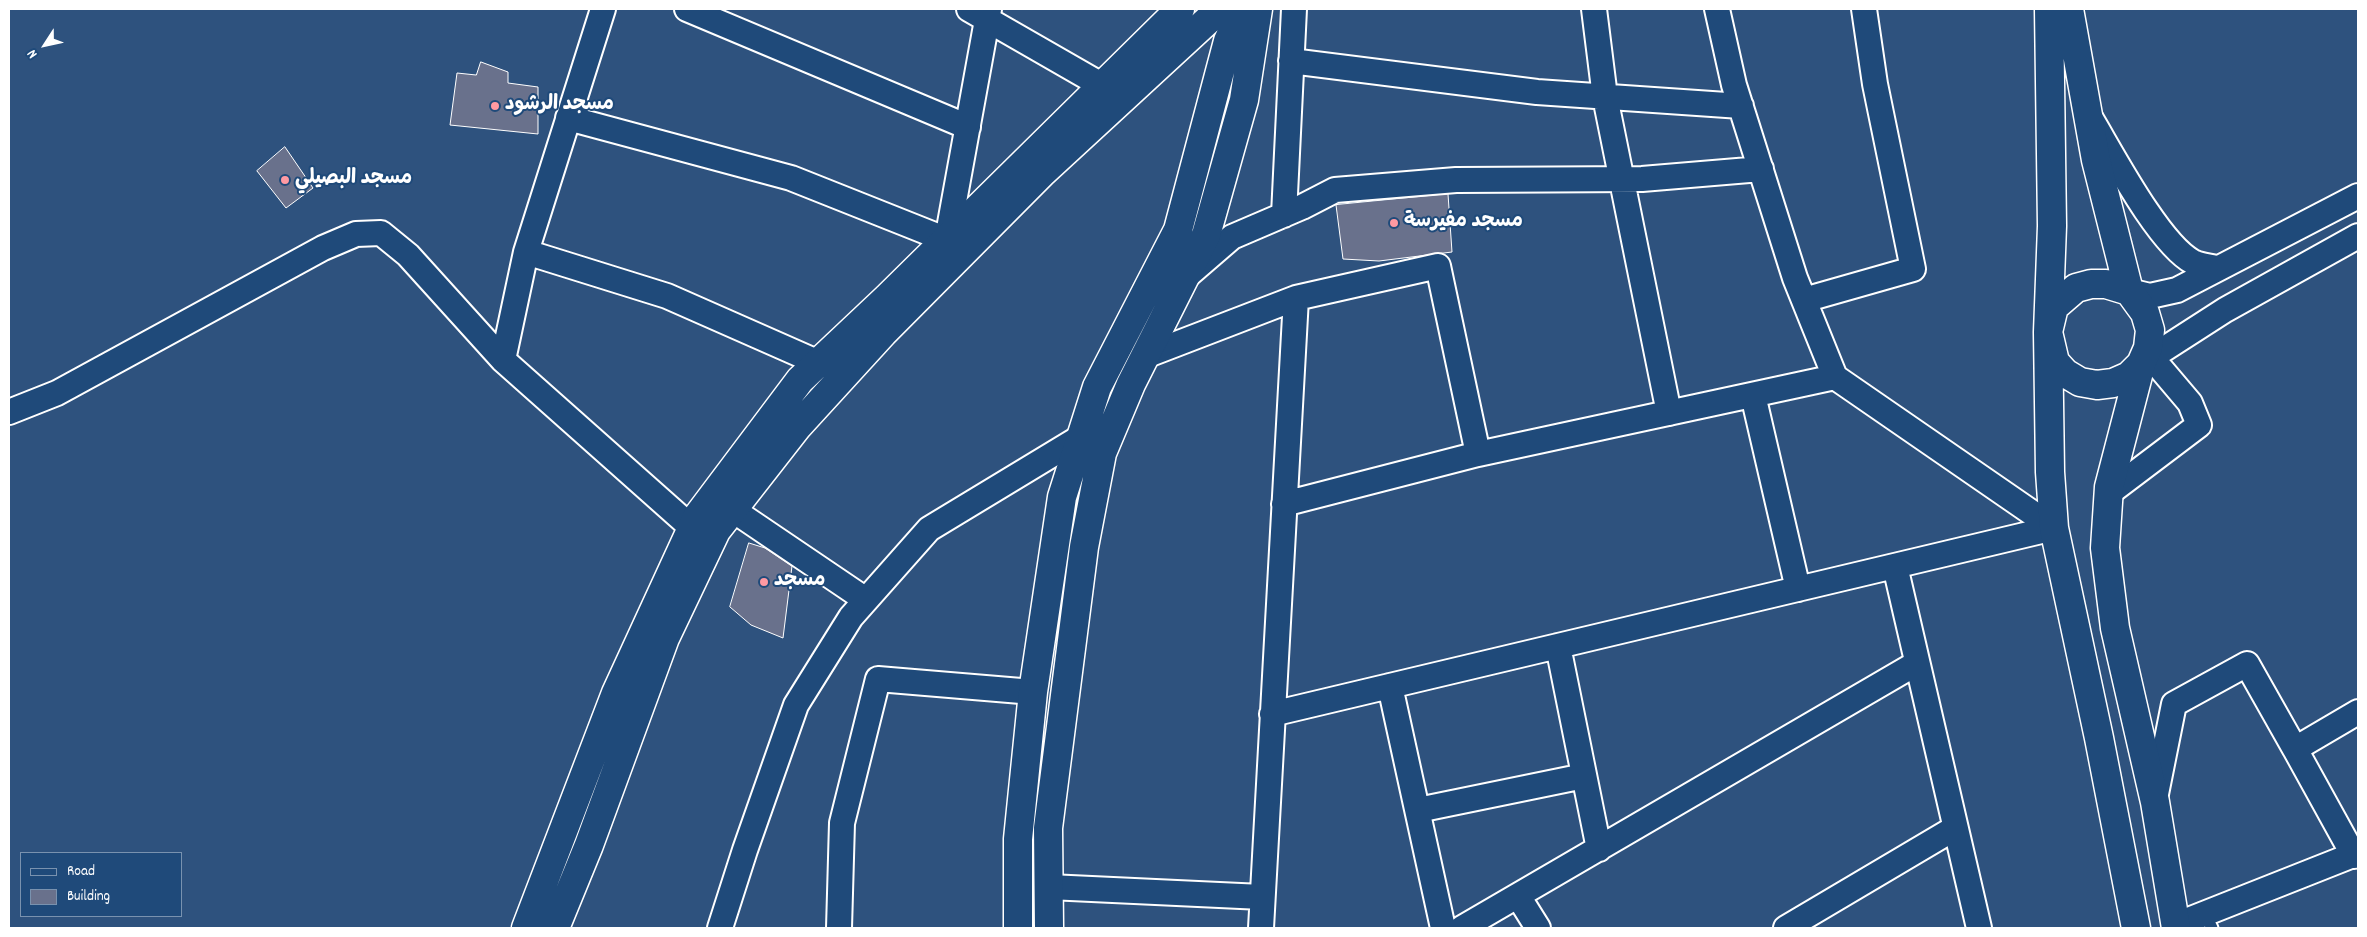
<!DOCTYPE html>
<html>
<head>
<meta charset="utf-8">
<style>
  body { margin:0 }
  #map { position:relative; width:2367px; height:937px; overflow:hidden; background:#2e527e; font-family:Dekko,sans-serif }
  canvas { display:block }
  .frame { position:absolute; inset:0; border:10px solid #fff; pointer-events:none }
  .legend { position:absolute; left:20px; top:852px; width:162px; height:65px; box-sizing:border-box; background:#1f4a7a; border:1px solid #7992af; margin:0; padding:6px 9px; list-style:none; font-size:15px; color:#fff }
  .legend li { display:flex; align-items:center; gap:10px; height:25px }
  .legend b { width:25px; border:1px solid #7992af }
  .north { position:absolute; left:20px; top:20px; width:50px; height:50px; -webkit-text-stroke:4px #1f4a7a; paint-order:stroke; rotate:235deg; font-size:14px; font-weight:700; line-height:20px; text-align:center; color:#fff }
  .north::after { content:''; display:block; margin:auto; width:18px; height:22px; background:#fff; clip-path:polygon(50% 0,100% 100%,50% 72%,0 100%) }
</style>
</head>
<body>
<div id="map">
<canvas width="2367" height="937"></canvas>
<div class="frame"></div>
<ul class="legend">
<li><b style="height:6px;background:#1f4a7a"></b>Road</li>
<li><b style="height:14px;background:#69718c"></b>Building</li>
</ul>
<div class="north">N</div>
</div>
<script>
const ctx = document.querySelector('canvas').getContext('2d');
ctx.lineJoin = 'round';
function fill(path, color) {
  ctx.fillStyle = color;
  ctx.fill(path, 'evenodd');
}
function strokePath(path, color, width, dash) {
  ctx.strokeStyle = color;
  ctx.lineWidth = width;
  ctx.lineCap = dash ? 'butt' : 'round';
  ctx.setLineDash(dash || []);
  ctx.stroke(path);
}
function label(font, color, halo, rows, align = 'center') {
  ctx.font = font + ' Dekko,"Playpen Sans Arabic",sans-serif';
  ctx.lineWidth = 4;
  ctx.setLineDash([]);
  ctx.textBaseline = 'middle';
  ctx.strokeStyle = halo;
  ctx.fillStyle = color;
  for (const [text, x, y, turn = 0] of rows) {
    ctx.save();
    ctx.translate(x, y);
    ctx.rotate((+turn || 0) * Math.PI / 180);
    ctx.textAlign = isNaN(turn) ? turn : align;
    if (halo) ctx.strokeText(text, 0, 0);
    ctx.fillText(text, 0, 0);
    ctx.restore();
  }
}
const building = new Path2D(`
  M481 62 508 72V83L538 87V134L450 125 457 73 476 75Z
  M285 147 313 188 286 208 257 171Z
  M1448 194 1452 252 1379 261 1343 259 1336 205Z
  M749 543 765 548 792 566 783 638 751 625 730 607Z`);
const lane = new Path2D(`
  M2205 914 2212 928`);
const street = new Path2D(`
  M687 9 968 127
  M969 9 1103 86
  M1594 9 1605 97 1669 413
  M1717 9 1734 85 1795 278 1835 377
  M1291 61 1537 92 1741 106
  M568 118 791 178 947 240 989 9
  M2091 119C2112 154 2159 244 2193 262 2200 266 2209 266 2216 268
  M1284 215 1294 9
  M526 252 667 296 819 363
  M1188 275 1232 237 1302 207 1335 190 1456 180 1642 179 1761 169
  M2129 291 2150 296 2177 290 2358 196
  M1804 300 1913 269 1875 84 1864 9
  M1145 356 1296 298 1438 266 1478 454
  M503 360 526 252 603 9
  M2141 364 2225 310 2358 236
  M1753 395 1798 589
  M9 412 57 393 323 248 356 234 381 233 408 255 503 360 692 528
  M2109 493 2199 425 2190 403 2151 357
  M1284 504 1478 454 1835 377 2054 528
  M733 510 866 600
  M1895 566 1979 928
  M1558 646 1599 849
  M1390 686 1443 928
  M1272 714 2054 528
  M2155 799 2174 704 2247 664 2295 749
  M1418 810 1584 776
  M2354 856 2295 749 2358 712
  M1049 887 1262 897
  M1518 896 1538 928
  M2176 925 2358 853
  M720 928 745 850 796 705 851 617 929 529 1081 437
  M839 928 842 823 878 679 1033 692
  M1261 928 1296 298
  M1462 928 1917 663
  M1786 928 1955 828`);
const secondary = new Path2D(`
  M2049 9 2052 226 2048 332 2050 472 2054 528 2099 738 2136 928
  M2069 9 2096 160 2129 291
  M2141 364 2129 376 2113 383 2097 385 2080 382 2065 373 2055 362 2048 332 2054 307 2076 288 2091 284H2106L2129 291 2145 313 2150 330 2148 348 2141 364 2109 487 2105 548 2115 628 2155 802 2176 928
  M526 928 616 693 697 517 800 380 887 298 1180 9
  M555 928 589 845 665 638 716 531 798 426 883 333 1043 172 1220 9
  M1018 928V839L1033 692 1062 497 1097 387 1178 230 1228 41 1243 9
  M1049 928 1048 828 1084 547 1102 453 1131 384 1206 235 1244 100 1258 9`);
const markers = [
  [495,106,5,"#ff9aa2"],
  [285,180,5,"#ff9aa2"],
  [1394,223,5,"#ff9aa2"],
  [764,582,5,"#ff9aa2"]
];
const poiNames = [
  ["مسجد الرشود",505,106],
  ["مسجد البصيلي",295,180],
  ["مسجد مفيرسة",1404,223],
  ["مسجد",774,582]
];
fill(building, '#69718c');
strokePath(building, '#fff', 1);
strokePath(lane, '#fff', 15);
strokePath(street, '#fff', 28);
strokePath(secondary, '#fff', 31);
strokePath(lane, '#1f4a7a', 11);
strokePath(street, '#1f4a7a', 24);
strokePath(secondary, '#1f4a7a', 28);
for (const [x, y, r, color] of markers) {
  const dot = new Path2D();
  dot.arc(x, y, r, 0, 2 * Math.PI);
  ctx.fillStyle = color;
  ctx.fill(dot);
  strokePath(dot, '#1f4a7a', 2);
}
label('bold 20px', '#fff', '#1f4a7a', poiNames, 'left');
</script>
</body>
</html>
